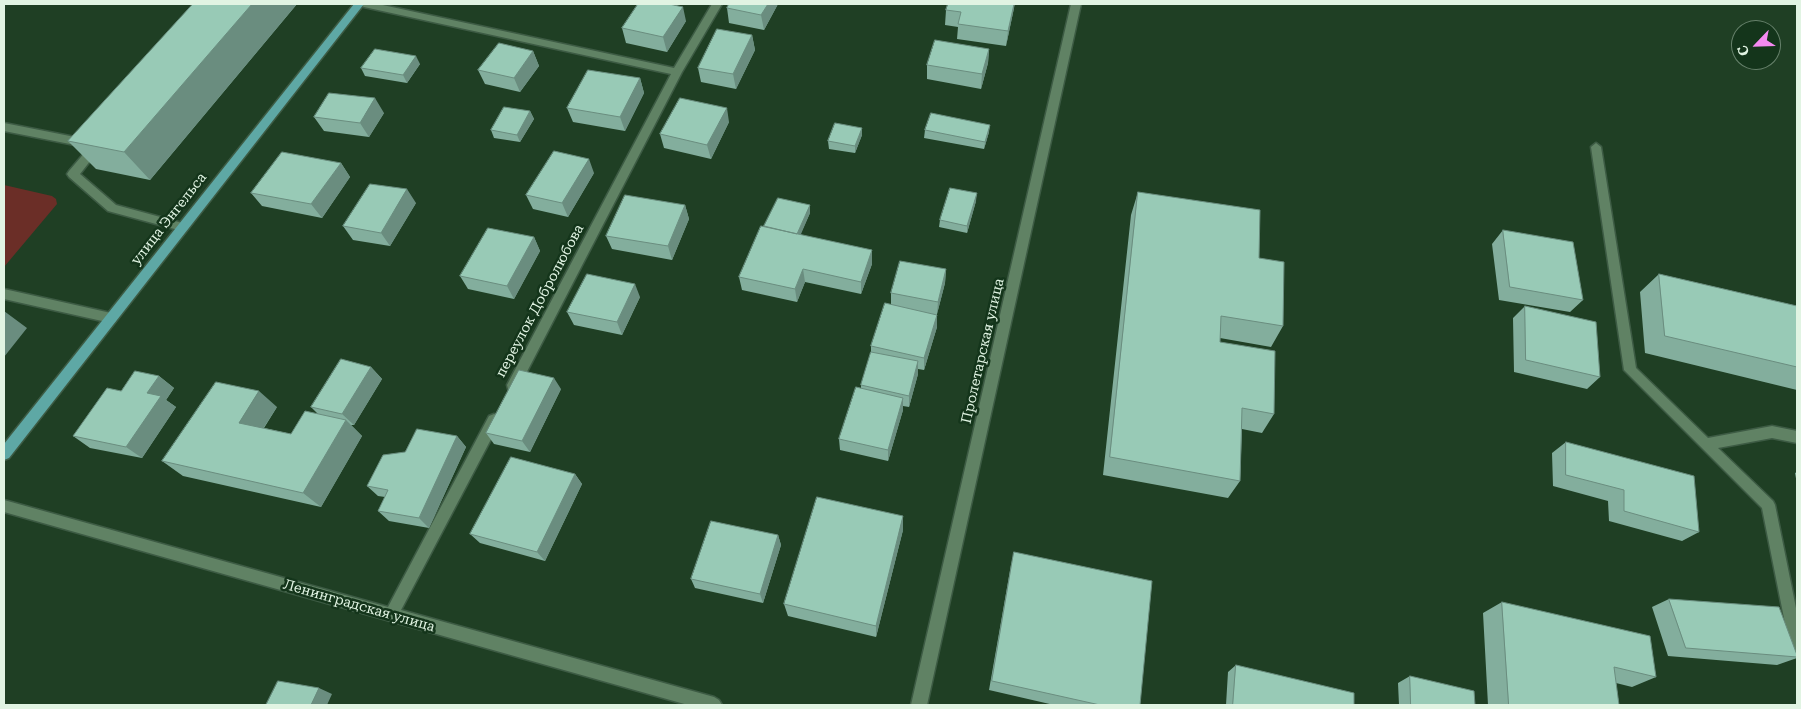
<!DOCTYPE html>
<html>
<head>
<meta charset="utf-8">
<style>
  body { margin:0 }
  #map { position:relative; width:1801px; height:709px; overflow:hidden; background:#1f3f24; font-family:"Roboto Serif",serif }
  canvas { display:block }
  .frame { position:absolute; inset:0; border:5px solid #e1f4e3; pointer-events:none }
  .north { position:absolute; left:1731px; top:20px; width:50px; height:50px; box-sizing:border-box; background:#14351b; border:1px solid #66816b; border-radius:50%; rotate:246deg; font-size:14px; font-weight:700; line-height:20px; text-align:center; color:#e1f4e3 }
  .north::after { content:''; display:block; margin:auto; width:18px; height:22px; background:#f489f1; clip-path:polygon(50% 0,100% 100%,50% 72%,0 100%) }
</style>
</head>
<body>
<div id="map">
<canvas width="1801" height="709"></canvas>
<div class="frame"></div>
<div class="north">С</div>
</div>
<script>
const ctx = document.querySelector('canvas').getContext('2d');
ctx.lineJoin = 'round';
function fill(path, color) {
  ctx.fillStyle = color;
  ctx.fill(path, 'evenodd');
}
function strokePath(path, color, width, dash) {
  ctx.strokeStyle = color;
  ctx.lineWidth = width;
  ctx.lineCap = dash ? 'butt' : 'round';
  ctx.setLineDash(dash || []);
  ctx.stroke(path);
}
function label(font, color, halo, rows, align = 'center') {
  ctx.font = font + ' "Roboto Serif",serif';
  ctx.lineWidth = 5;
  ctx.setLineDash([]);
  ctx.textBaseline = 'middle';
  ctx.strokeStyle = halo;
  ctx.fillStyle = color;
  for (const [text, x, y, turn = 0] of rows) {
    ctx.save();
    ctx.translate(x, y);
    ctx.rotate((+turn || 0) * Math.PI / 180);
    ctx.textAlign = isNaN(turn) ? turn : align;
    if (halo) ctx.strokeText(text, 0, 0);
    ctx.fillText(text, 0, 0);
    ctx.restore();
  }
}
const green = new Path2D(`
  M4 185 52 196 56 199 57 204 4 267Z`);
const minor = new Path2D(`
  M359 4H378L674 68 712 4H722L682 72 518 389 513 391 508 389 507 385 671 74 364 7Z
  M1071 4H1081L927 705H911Z
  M4 123 85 139 90 143 85 147 4 131Z
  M96 143 101 147 80 174 116 205 186 224 188 227 186 230 182 231 108 211 69 177 67 174 69 171 92 144Z
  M1596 143 1601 147 1636 368 1708 438 1772 426 1797 431V443L1772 438 1718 448 1773 501 1775 505 1797 613V655L1792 653 1790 648 1762 508 1624 370 1591 147Z
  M4 289 111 313 115 314 117 318 115 322 111 323 4 299Z
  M494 414 499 416 501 420 499 424 401 610 714 697 719 700 722 705H688L4 512V500L388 607 489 416Z`);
const major = new Path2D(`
  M354 4H364L9 458 4 460V444Z`);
const wall = new Path2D(`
  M193 4H297L150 180 96 169 68 141Z
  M729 4H778L764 30 729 23 727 8Z
  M1014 8 1006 46 957 39 958 27 945 25 946 10Z
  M686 21 667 52 626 43 622 28Z
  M752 35 755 50 736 89 701 82 698 68Z
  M989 49 988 63 981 89 927 79V65Z
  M533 51 539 66 520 92 485 84 478 70Z
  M420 64 407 83 365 76 361 68Z
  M640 78 644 93 625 131 573 122 567 108Z
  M530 111 534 119 520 142 494 138 491 130Z
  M384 113 369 137 324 131 314 117Z
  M729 122 711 159 664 148 660 134Z
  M862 128V135L855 153 829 149 828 141Z
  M925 130 989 132 984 149 924 138Z
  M341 163 350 177 322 218 262 206 251 193Z
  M594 173 568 217 533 209 526 195Z
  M1138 192 1259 258 1283 326 1271 347 1220 338V342L1274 414 1262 433 1242 429 1240 481 1228 498 1103 475 1131 215Z
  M976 201 967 233 939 227 940 220Z
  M416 203 390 246 353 240 343 226Z
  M685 205 689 219 672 260 612 249 606 236Z
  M810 213 800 235 872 250V264L861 294 805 282 797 302 742 290 739 277 765 227 764 226Z
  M1503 230 1583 300 1570 312 1499 300 1492 244Z
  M534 237 540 251 514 299 468 289 460 276Z
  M946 269 945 283 937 314V327L924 370 918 369V374L909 407 903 406V410L888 461 840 450 839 439 861 388V385L871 352V346L891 304V293Z
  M1659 274 1797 306V390L1645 353 1640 292Z
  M640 297 622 335 574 325 567 312Z
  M1525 306 1600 377 1587 389 1514 372 1513 318Z
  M371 367 382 379 354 425H351L362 436 321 507 183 476 162 461 277 407 264 428 291 434 318 414 311 407Z
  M159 376 174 388 166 400 176 407 142 458 90 448 73 436 121 391Z
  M561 389 530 452 494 444 486 433Z
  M457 436 466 447 429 528 389 521 378 511 385 497 378 496 367 486Z
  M1566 442 1699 532 1682 541 1609 521 1608 501 1553 486 1552 453Z
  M1797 472V484L1795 473Z
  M575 474 582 484 545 561 480 543 470 534Z
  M903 530 876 637 788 616 784 604Z
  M778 535 781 545 763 603 695 588 691 579Z
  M1014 552 1140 705H1054L989 690 1011 565Z
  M1669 599 1797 655V658L1777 665 1668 656 1652 607Z
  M1502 602 1656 677 1632 687 1616 683 1619 705H1488L1483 613Z
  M1236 665 1354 705H1226L1228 672Z
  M1410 676 1475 705H1399L1398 683Z`);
const shadedWall = new Path2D(`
  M252 4H297L150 180 124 152Z
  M768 4H778L764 30 761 15Z
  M1014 4H1015L1014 8 1006 46 1008 31Z
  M683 7 686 21 667 52 663 37Z
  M752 35 755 50 736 89 733 74Z
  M989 49 988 63 981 89 982 74Z
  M533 51 539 66 520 92 514 78Z
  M416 56 420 64 407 83 403 75Z
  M640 78 644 93 625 131 620 117Z
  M375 98 384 113 369 137 360 123Z
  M727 108 729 122 711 159 707 145Z
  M530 111 534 119 520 142 517 135Z
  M990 125 989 132 984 149 985 142Z
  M862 128V135L855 153V146Z
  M589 159 594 173 568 217 562 203Z
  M341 163 350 177 322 218 311 204Z
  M407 189 416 203 390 246 381 233Z
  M977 193 976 201 967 233V226Z
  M685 205 689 219 672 260 668 246Z
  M810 205V213L798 241 797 234Z
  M534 237 540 251 514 299 507 286Z
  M872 250V264L861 294V282Z
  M803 269 805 282 797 302 795 289Z
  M946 269 945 283 937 314 938 302Z
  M635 284 640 297 622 335 617 322Z
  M4 311 27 328 4 357Z
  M937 315V327L924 370V358Z
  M918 361V374L909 407V396Z
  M371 367 382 379 354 425 342 414Z
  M159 376 174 388 166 400 176 407 142 458 126 447 147 393Z
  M554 378 561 389 530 452 522 441Z
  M259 391 277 407 257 438 239 423Z
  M903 398V410L888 461V450Z
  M346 420 362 436 321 507 303 493Z
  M457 436 466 447 429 528 419 518Z
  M575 474 582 484 545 561 537 552Z
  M903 516V530L876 637V626Z
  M778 535 781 545 763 603 760 594Z
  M319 688 332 694 327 705H311Z`);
const building = new Path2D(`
  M193 4H252L124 152 68 141Z
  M638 4H669L683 7 663 37 622 28Z
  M729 4H768L761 15 727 8Z
  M948 4H1014L1008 31 958 24 961 12 946 10Z
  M717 29 752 35 733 74 698 68Z
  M935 40 989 49 982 74 927 65Z
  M499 43 533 51 514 78 478 70Z
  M375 49 416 56 403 75 361 68Z
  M588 70 640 78 620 117 567 108Z
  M329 93 375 98 360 123 314 117Z
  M680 98 727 108 707 145 660 134Z
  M504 107 530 111 517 135 491 130Z
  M931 113 990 125 985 142 925 130Z
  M835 123 862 128 855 146 828 141Z
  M554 151 589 159 562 203 526 195Z
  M282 152 341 163 311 204 251 193Z
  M370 184 407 189 381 233 343 226Z
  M950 188 977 193 967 226 940 220Z
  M1138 192 1260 210 1259 258 1284 262 1283 326 1221 316 1220 342 1275 351 1274 414 1242 408 1240 481 1110 457Z
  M625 195 685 205 668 246 606 236Z
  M778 198 810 205 797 234 764 226Z
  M761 226 872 250 861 282 803 269 795 289 739 277Z
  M488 228 534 237 507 286 460 276Z
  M1503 230 1573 242 1583 300 1510 287Z
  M900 261 946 269 938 302 891 293Z
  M587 274 635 284 617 322 567 312Z
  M1659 274 1797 306V367L1665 336Z
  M885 303 937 315 924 358 871 346Z
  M1525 306 1596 322 1600 377 1526 360Z
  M871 352 918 361 909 396 861 385Z
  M341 359 371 367 342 414 311 407Z
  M519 370 554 378 522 441 486 433Z
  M135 371 159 376 147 393 161 396 126 447 73 436 107 388 121 391Z
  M216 382 259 391 239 423 291 434 305 411 346 420 303 493 162 461Z
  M856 387 903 398 888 450 839 439Z
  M417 429 457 436 419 518 378 511 388 490 367 486 383 455 405 452Z
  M1566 442 1694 476 1699 532 1624 511V490L1566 475Z
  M511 457 575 474 537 552 470 534Z
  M817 497 903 516 876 626 784 604Z
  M711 521 778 535 760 594 691 579Z
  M1014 552 1152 581 1140 705H1100L992 681Z
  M1669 599 1779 607 1797 655V657L1686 648Z
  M1502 602 1650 636 1656 677 1614 667 1619 705H1509Z
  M1236 665 1354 693V705H1233Z
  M1410 676 1474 691 1475 705H1411Z
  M278 681 319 688 311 705H266Z`);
const streetNames = [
  ["улица Энгельса",169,219,-52],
  ["переулок Добролюбова",540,301,-62],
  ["Пролетарская улица",983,351,-77],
  ["Ленинградская улица",359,606,16]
];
fill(green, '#6b2e27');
strokePath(minor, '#3d5b44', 3);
strokePath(major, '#3d5b44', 3);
fill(minor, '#608264');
fill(major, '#5ea8a5');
fill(wall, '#83ae9d');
fill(shadedWall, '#6a8d7f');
fill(building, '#98cab6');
strokePath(building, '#6a8d7f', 1);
label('14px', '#e1f4e3', '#14351b', streetNames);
</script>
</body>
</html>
